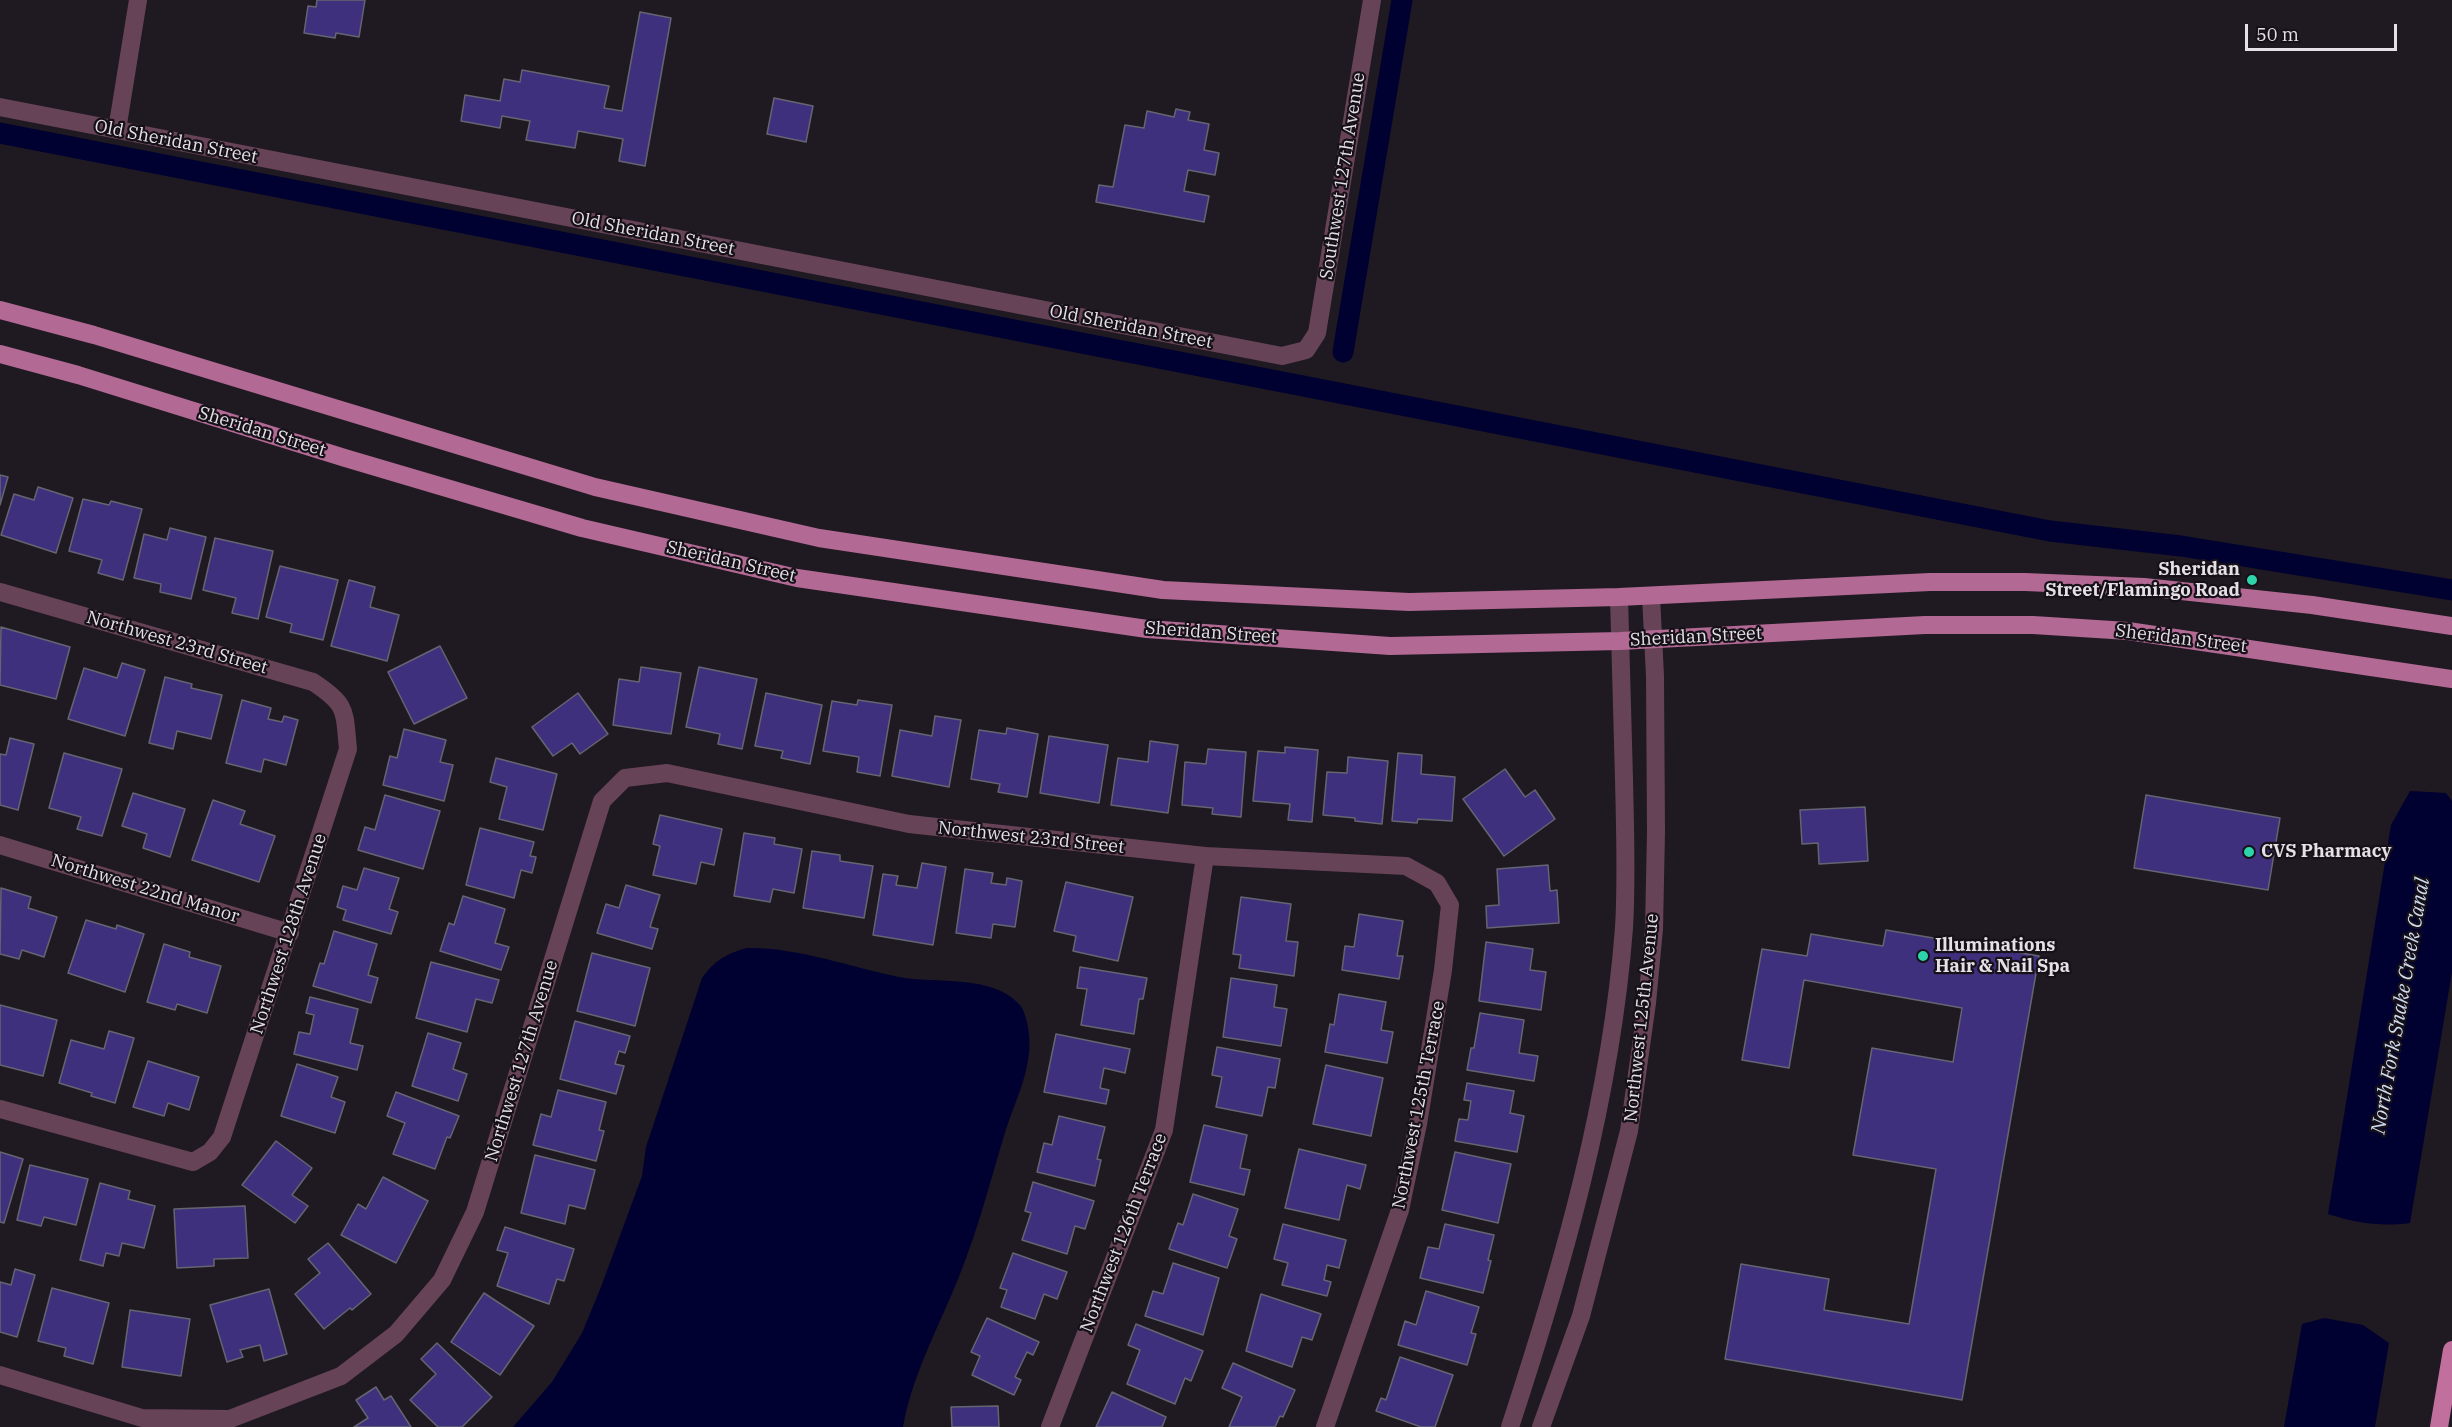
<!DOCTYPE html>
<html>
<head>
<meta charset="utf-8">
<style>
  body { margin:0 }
  #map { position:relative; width:2452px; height:1427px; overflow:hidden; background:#1f1922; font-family:"IBM Plex Serif",serif }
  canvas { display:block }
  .scale { position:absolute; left:2245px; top:24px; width:152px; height:27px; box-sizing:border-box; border:3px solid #e5e0e6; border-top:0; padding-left:8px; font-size:18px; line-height:21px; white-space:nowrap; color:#e5e0e6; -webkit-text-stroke:4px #161018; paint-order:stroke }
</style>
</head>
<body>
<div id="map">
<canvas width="2452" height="1427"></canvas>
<div class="scale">50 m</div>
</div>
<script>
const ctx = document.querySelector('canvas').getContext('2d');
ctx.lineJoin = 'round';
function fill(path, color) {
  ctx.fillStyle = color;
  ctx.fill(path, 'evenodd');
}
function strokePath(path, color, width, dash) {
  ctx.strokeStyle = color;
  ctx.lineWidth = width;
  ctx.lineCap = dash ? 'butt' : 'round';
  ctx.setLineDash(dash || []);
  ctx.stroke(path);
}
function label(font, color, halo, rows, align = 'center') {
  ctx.font = font + ' "IBM Plex Serif",serif';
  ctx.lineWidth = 4.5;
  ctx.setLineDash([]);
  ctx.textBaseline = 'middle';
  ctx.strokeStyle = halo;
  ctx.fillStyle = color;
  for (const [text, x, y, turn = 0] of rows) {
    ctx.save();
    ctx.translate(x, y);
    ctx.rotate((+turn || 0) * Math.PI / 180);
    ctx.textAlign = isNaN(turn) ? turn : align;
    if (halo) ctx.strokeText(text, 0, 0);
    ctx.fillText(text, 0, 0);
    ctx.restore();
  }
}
const water = new Path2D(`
  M2410 791 2446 793 2452 801V972L2410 1223C2380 1227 2356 1223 2328 1214L2391 825Z
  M747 948C796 947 851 967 899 977 935 984 993 974 1020 1005 1025 1012 1026 1019 1028 1027 1035 1066 1015 1099 1004 1136 990 1182 978 1229 960 1274 940 1325 913 1372 903 1427H513L552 1382 582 1333 601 1287 642 1176 646 1147 702 978C714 961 727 953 747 948Z
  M2324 1318 2363 1325 2389 1343 2375 1427H2284L2302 1324Z`);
const canal = new Path2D(`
  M0 133 2050 531 2181 546 2452 590
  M1343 352 1402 0`);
const building = new Path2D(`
  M317 0H365L359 37 336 33 335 38 304 33 308 6 316 7Z
  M640 12 671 18 645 166 619 161 623 139 578 131 575 148 526 140 530 121 502 116 500 128 461 121 465 95 500 101 504 79 520 82 522 70 609 86 604 108 622 111Z
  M774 98 813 106 806 142 767 134Z
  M1176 109 1190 112 1188 120 1209 124 1204 150 1219 153 1215 175 1188 170 1184 191 1209 196 1204 222 1096 202 1099 185 1113 187 1125 125 1144 128 1147 111 1174 117Z
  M0 475 8 477 0 505Z
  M38 487 73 498 56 553 1 535 14 494 34 500Z
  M83 499 109 505 111 501 142 509 123 580 98 573 102 560 69 551Z
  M170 528 206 537 191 599 160 592 161 584 134 578 144 534 167 540Z
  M215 538 273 551 258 619 232 613 236 598 203 590Z
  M280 566 338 580 323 640 290 632 292 624 266 617Z
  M349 580 375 587 370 607 399 615 387 661 331 646Z
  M1 627 70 647 56 699 0 685Z
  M440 646 467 698 414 724 388 672Z
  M122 663 145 670 125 736 68 719 84 668 117 678Z
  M641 667 681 673 671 734 613 725 619 679 639 682Z
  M699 667 757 679 742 749 718 744 720 734 686 727Z
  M165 677 192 684 191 688 222 695 211 739 177 731 173 749 149 743Z
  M578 693 608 734 580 754 572 743 553 756 532 727Z
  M766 693 822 705 810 764 781 758 783 751 755 746Z
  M242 700 271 708 268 719 282 722 284 716 298 720 286 765 264 759 261 772 226 763Z
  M858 700 892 705 880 776 857 772 859 757 823 751 832 701 857 705Z
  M935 716 961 720 949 787 892 776 900 730 932 736Z
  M1007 728 1038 734 1027 797 998 792 1000 784 971 779 979 730 1006 734Z
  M404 729 446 740 440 762 453 765 444 801 383 785 390 756 397 758Z
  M1049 736 1108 745 1099 803 1040 793Z
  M10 738 34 744 18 810 0 805V754L6 755Z
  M1150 741 1178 745 1168 813 1111 805 1118 758 1148 762Z
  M1285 747 1318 750 1312 822 1288 820 1290 804 1253 801 1258 751 1285 753Z
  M1208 749 1246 752 1241 817 1212 814 1213 808 1182 805 1185 762 1206 764Z
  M64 753 122 769 102 836 77 829 81 817 49 808Z
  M1398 753 1422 755 1421 774 1455 777 1452 821 1418 819 1417 823 1392 821Z
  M1348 757 1388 761 1382 824 1355 821V818L1323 815 1327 772 1347 773Z
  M496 758 557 774 543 830 499 819 507 787 490 782Z
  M1505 769 1525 797 1535 790 1555 819 1504 856 1463 799Z
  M133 793 185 809 170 857 143 848 147 834 122 826Z
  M385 795 440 811 423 869 358 850 365 827 375 830Z
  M2146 795 2280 818 2268 890 2134 868Z
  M213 800 245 811 240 824 275 836 259 882 192 860Z
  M1865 807 1868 861 1819 864 1818 843 1802 844 1800 810Z
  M660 815 722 829 714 865 701 862 696 884 653 875 660 846 653 844Z
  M480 828 534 842 530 856 536 857 532 873 521 870 514 898 466 885Z
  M744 833 775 838 774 844 802 849 794 893 773 889 770 902 734 896Z
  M812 851 840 855V861L873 866 864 918 803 908Z
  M922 863 946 867 933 945 873 935 883 874 898 876 896 885 917 888Z
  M1548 865 1550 891 1557 890 1559 923 1487 928 1486 906 1499 905 1497 869Z
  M364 868 399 878 389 909 398 912 391 934 343 920 346 910 337 907 343 886 357 890Z
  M965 869 993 873 991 883 1006 885 1007 878 1022 881 1015 927 993 924 991 938 956 933Z
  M1066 882 1133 897 1118 961 1073 951 1076 936 1054 931Z
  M626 885 660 895 650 927 658 929 652 949 597 933 606 904 619 908Z
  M1 888 31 897 28 908 57 917 44 957 22 950 19 959 0 954Z
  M463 896 505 909 495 943 509 947 501 970 440 951 449 923 454 925Z
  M1241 897 1291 904 1286 941 1298 942 1294 976 1239 968 1241 955 1233 954Z
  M1359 914 1403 921 1397 956H1403L1399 979 1342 970 1345 946 1354 947Z
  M86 920 116 929 117 925 144 934 125 992 68 973Z
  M1886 930 2039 956 1962 1400 1725 1359 1741 1264 1829 1279 1824 1310 1909 1324 1936 1169 1853 1155 1872 1048 1953 1062 1962 1008 1804 980 1789 1068 1742 1060 1762 949 1807 956 1811 934 1883 946Z
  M334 931 377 944 368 975 378 978 371 1003 313 986 320 963 324 964Z
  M1486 942 1533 949 1530 970 1546 972 1541 1010 1479 1001Z
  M164 944 190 952 189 957 221 966 207 1013 177 1004 175 1010 147 1002Z
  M592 953 650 968 635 1026 577 1011Z
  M431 962 499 980 492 1003 476 999 467 1032 416 1018Z
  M1080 967 1147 978 1143 999H1139L1134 1034 1081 1025 1087 989 1077 988Z
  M1231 978 1277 985 1274 1007 1287 1009 1281 1046 1223 1037Z
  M1339 994 1386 1002 1381 1030 1393 1032 1387 1063 1325 1052 1330 1024 1334 1025Z
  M310 997 358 1009 350 1043 363 1046 357 1070 294 1054 299 1032 310 1034 314 1015 306 1013Z
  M0 1005 57 1020 43 1076 0 1065Z
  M1480 1013 1524 1020 1519 1053 1538 1056 1534 1081 1467 1070 1471 1048H1474Z
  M575 1021 630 1036 625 1053 619 1051 615 1064 624 1066 616 1094 560 1079Z
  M109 1031 134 1038 115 1103 91 1096 92 1093 59 1083 71 1040 104 1049Z
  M428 1033 461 1043 453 1069 467 1074 458 1101 412 1086Z
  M1056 1034 1130 1049 1125 1073 1104 1068 1100 1088 1109 1090 1106 1104 1044 1092Z
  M1217 1047 1280 1059 1275 1088 1268 1087 1262 1116 1216 1107 1222 1077 1212 1075Z
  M148 1061 199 1077 189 1110 168 1103 164 1116 133 1107Z
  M297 1064 338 1077 331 1097 345 1102 335 1133 281 1116Z
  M1326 1065 1383 1078 1371 1136 1313 1124Z
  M1467 1083 1514 1091 1510 1113 1524 1116 1517 1152 1455 1141 1459 1119 1468 1120 1471 1101 1464 1100Z
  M558 1090 606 1102 599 1130 604 1131 596 1161 533 1145 541 1114 551 1117Z
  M396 1092 459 1116 450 1138 447 1137 435 1169 393 1154 405 1123 387 1116Z
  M1059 1116 1105 1127 1097 1159 1101 1160 1095 1186 1037 1172 1044 1143 1052 1145Z
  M1204 1125 1247 1135 1240 1168 1250 1170 1244 1195 1190 1182Z
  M276 1141 312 1168 292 1195 308 1206 295 1223 242 1185Z
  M1299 1149 1366 1165 1360 1189 1347 1185 1339 1220 1285 1208Z
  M0 1152 23 1159 4 1223 0 1222Z
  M1455 1152 1511 1164 1498 1223 1442 1210Z
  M535 1155 595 1170 585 1209 569 1205 565 1224 521 1213Z
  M30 1165 88 1179 76 1225 44 1217 41 1226 17 1220Z
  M383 1177 428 1201 396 1263 341 1235 358 1204 366 1209Z
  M1033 1182 1094 1201 1085 1229 1075 1226 1067 1254 1022 1240 1031 1213 1025 1211Z
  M100 1183 130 1191 128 1199 155 1206 144 1248 122 1243 119 1256 106 1253 103 1266 80 1260Z
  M1193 1194 1238 1209 1229 1236 1237 1239 1227 1268 1169 1249 1178 1223 1183 1225Z
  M245 1206 248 1258 214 1259V1266L177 1268 174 1209Z
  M1283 1224 1346 1240 1339 1268 1327 1265 1324 1280 1331 1282 1327 1296 1282 1285 1288 1263 1274 1259Z
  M1445 1224 1494 1235 1488 1260 1491 1261 1483 1293 1420 1278 1428 1247 1439 1249Z
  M505 1227 574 1249 564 1281 557 1279 549 1304 497 1286 508 1253 497 1250Z
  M328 1243 371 1294 352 1310 350 1308 324 1329 295 1294 320 1273 308 1259Z
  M1013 1253 1067 1272 1057 1299 1044 1294 1035 1319 1001 1307 1007 1290 1000 1288Z
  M1173 1263 1219 1278 1203 1335 1145 1316 1153 1291 1163 1294Z
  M15 1269 35 1275 17 1337 0 1332V1282L11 1285Z
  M52 1288 109 1303 93 1364 64 1356 66 1348 38 1341Z
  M269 1289 287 1354 264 1361 260 1345 240 1350 243 1357 227 1362 210 1305Z
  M1426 1291 1479 1307 1471 1333 1476 1334 1467 1365 1398 1345 1405 1321 1416 1325Z
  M484 1293 534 1326 500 1375 451 1342Z
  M1261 1294 1321 1314 1312 1340 1302 1337 1292 1367 1246 1351Z
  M130 1310 190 1319 181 1376 122 1367Z
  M987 1318 1039 1342 1033 1355 1027 1352 1015 1377 1021 1380 1014 1395 972 1375 980 1356 971 1352Z
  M1136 1324 1203 1351 1191 1381 1185 1378 1175 1404 1127 1384 1140 1350 1128 1345Z
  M437 1343 492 1397 462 1427H438L410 1400 436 1374 421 1359Z
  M1400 1357 1453 1375 1435 1427H1421L1376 1411 1381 1398 1386 1400Z
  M1233 1363 1295 1390 1283 1417 1280 1416 1275 1427H1229L1242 1397 1222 1388Z
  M376 1387 384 1400 391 1396 411 1427H354L368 1418 356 1400Z
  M1112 1392 1166 1417 1162 1427H1096Z
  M998 1406 999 1427H952L951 1407Z`);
const minor = new Path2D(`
  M0 107 1282 356 1306 350 1317 333 1372 0
  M117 130 138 0
  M0 592 313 682C348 705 344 710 348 749L222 1137 210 1152 193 1162 0 1109
  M0 845 290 933
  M0 1375 142 1418 230 1419 341 1376 396 1334 442 1280 475 1212 602 801 625 778 667 773 909 824 1205 856 1406 866 1437 883 1450 905 1443 970 1418 1124 1400 1210 1325 1427
  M1050 1427 1164 1130 1205 856
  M1510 1427C1563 1266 1611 1099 1624 928 1627 879 1625 828 1624 779 1622 718 1621 658 1619 597
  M1541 1427 1581 1316 1629 1131 1647 1003 1654 929 1656 832 1655 676 1651 596`);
const primary = new Path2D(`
  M0 310 94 335 595 487 819 538 1163 590 1409 602 1619 597 1930 582H2025L2144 587 2312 605 2452 626
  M0 354 78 375 345 458 582 528 797 578 1147 629 1390 646 1620 641 1925 625H2033L2128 631 2452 679`);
const trunk = new Path2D(`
  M2439 1427 2452 1350`);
const markers = [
  [2252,580,6,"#2ed4ab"],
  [2249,852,6,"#2ed4ab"],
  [1923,956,6,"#2ed4ab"]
];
const streetNames = [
  ["Old Sheridan Street",176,142,11],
  ["Southwest 127th Avenue",1343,176,-81],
  ["Old Sheridan Street",653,234,11],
  ["Old Sheridan Street",1131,327,11],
  ["Sheridan Street",262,432,17],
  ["Sheridan Street",731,562,13],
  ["Sheridan Street",1211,633,4],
  ["Sheridan Street",1696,637,-3],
  ["Sheridan Street",2181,639,7],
  ["Northwest 23rd Street",177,643,16],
  ["Northwest 23rd Street",1031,838,6],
  ["Northwest 22nd Manor",145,889,17],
  ["Northwest 128th Avenue",289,934,-72],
  ["Northwest 125th Avenue",1642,1018,-84],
  ["Northwest 127th Avenue",522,1061,-73],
  ["Northwest 125th Terrace",1419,1105,-79],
  ["Northwest 126th Terrace",1124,1233,-69]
];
const poiNames = [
  ["Sheridan",2240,570,"right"],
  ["Street/Flamingo Road",2240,591,"right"],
  ["CVS Pharmacy",2261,852],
  ["Illuminations",1935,946],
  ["Hair & Nail Spa",1935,967]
];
const waterNames = [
  ["North Fork Snake Creek Canal",2401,1006,-80]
];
fill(water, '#000031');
strokePath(canal, '#000031', 21);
fill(building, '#3e307d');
strokePath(building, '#656571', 1.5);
strokePath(minor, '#674357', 18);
strokePath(primary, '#b26993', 18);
strokePath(trunk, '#c1709e', 18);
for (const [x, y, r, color] of markers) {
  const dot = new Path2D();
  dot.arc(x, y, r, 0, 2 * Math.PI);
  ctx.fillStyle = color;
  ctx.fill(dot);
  strokePath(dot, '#161018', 2);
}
label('18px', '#e5e0e6', '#161018', streetNames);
label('bold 18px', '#e5e0e6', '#161018', poiNames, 'left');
label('italic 20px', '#d0ddf1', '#161018', waterNames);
</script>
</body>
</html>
